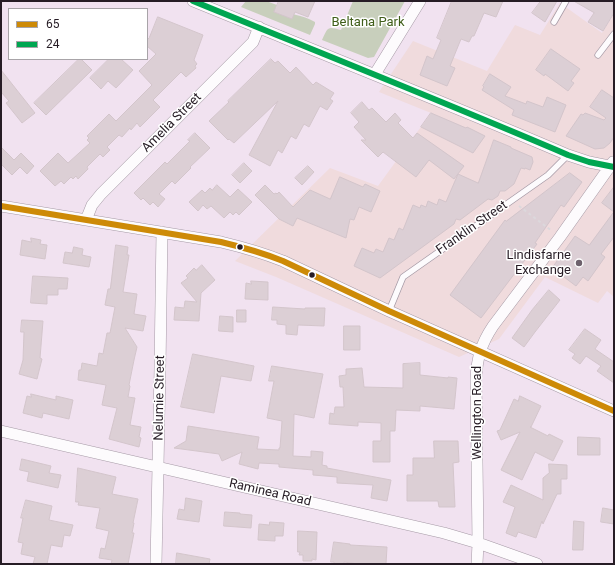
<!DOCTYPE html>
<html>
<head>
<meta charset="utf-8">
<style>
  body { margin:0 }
  #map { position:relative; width:615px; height:565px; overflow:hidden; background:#f1e2f0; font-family:Roboto,sans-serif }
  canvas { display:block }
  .frame { position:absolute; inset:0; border:2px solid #261c25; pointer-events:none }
  .legend { position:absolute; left:8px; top:8px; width:140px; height:52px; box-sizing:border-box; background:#fff; border:1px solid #a8a4a8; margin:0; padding:5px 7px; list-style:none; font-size:12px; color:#261c25 }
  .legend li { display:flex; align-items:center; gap:8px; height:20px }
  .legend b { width:20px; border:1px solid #a8a4a8 }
</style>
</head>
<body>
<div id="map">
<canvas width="615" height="565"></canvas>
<div class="frame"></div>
<ul class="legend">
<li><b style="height:5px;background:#cd8a07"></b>65</li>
<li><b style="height:5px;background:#00a651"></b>24</li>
</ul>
</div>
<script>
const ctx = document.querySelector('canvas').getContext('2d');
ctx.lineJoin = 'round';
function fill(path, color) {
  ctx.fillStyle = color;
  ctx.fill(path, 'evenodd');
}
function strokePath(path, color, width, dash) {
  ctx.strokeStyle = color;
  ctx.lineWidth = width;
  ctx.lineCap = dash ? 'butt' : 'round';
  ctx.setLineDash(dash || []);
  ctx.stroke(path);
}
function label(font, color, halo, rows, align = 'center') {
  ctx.font = font + ' Roboto,sans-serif';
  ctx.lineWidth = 3;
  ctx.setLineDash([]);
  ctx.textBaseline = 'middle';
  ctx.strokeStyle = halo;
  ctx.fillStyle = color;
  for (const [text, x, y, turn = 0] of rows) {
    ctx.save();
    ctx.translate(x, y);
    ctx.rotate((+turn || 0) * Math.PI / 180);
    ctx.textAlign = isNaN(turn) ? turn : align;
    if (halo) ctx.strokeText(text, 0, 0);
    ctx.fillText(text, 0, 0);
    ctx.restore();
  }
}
const commercial = new Path2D(`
  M560 3 602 33 614 14V297L607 291 598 303 545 277 499 339 459 357 276 277 235 261 330 168 378 186 431 113 379 92 413 41 487 71 515 25 540 35Z`);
const green = new Path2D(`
  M246 1H266L277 5 275 11C289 13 302 15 315 22V24L310 35 241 7Z
  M353 1H405L374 57 368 58 322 40C328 27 327 26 341 30Z`);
const building = new Path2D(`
  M279 1H315L308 17 295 12 292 19 274 12Z
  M452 1H503L496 17 484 13 474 36H472L469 42 461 39 450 66 455 68 447 86 420 75 427 56 433 59 441 40 437 38Z
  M541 1H557L545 22 532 13Z
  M574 1H614V13L603 31 588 22 594 13Z
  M158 17 203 35 194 60 197 64 195 66 196 68 186 77 181 72 153 100 160 107 140 127 137 123 131 130 130 128 122 137 119 135 107 147 110 150 103 157 100 154 87 167 88 169 78 179 76 176 73 179 71 177 64 184 61 181 55 186 40 171 58 153 68 163 90 143 87 140 89 138 87 136 109 114 116 121 152 85 139 71 156 54 147 46V40L149 38Z
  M551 49 580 69 571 81 574 83 568 91 545 74 544 76 536 70Z
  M79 59H81L92 70 46 115 34 103Z
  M109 59H121L133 70 116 88 108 81 101 89 90 78Z
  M271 59 275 63 278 61 290 73 296 67 313 85 316 82 334 93 330 99 333 101 327 110 320 106 309 127 304 124 296 139 291 136 282 153 278 150 270 166 249 155 278 101 234 143 229 139 228 140 209 121 229 102 228 101Z
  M1 70 35 113 22 123 6 103 9 101 1 92Z
  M490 74 511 87 505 96 526 104 527 101 543 107 547 97 566 105 555 132 512 115 514 110 482 90 484 87 483 86Z
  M602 90 614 98V137L610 143 604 148 595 149 566 136 581 114 583 115 585 113 604 120 606 118 590 107Z
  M362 102 369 110 372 108 386 122 395 113 401 120 398 123 413 138 417 133 464 166 454 179 429 160 416 177 383 152 378 157 361 140H366L354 127 359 122 351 113Z
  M431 113 466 128 467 127 485 136 473 153 421 127Z
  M195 133 210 148 190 167 191 168 175 184 172 181 159 194 165 199 158 207 153 202 150 205 143 198 141 200 134 193 165 162 167 164 190 141 188 140Z
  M494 140 511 147V148L532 157 533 162 530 170 525 168V169L521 168 514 184 505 191H500L498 196 492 200 488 199 460 220 456 219 454 224 380 278 354 266 362 248 374 253 376 249 383 252 389 238 394 240 399 228 403 230 413 205 420 208 421 205 426 207 428 201 437 205 439 199 446 202 458 174 478 183Z
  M1 147 14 160 21 153 34 166 27 174 20 167 12 175 1 164Z
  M244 163 252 171 240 183 232 175Z
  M308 166 314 172 302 185 295 178Z
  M570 173 582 182 564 207 561 205 535 243 537 244 481 318 450 295 505 220 506 221Z
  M340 177 363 187 365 184 380 191 371 212 359 207 354 220 350 219 346 238 297 218 293 226 279 219 255 195 265 185 274 194 276 193 277 194 279 192 293 207 310 190 330 199Z
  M217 185 230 197 238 189 252 202 239 215 236 212 233 215 230 212 224 218 211 206 207 209 203 205 198 211 189 202 202 190 205 193 210 188 212 190Z
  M614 187V212L602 203Z
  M614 212V237L601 254 605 257 588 281 583 277 576 286 552 268 575 236 589 245Z
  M31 238 41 240 40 244 47 245 45 259 20 255 22 240 31 242Z
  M116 245 128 247 127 255H129L123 292 137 294 134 314 146 316 143 331 125 328 137 347 134 360 129 385 130 386 128 397 135 398 130 425 141 427 139 437 141 438 139 447 109 439 117 408 102 405 106 385 78 380 79 370H81L82 363 97 366 99 353 103 354 107 333H110L115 307 105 305 108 289H110Z
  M74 247 83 249 82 255 91 257 89 267 63 263 65 252 72 253Z
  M202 265 215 280 201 293 199 321 174 320 175 307 184 308 185 301 197 302 181 283 188 278 186 276 194 268 196 270Z
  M33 276 68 278 67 289H58V295H47V304L31 303Z
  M251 281 268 282V300L245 299 246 283 251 284Z
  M549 290 560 300 535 332 524 347 512 338 532 310Z
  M273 307 305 309V308H325L324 326 298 325 297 335 286 334V325L277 324V320H272Z
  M237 310H246V322H237Z
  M220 316 233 317V332L219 331Z
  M22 320 43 321 40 358 42 359 37 379 19 374 23 360 24 332H21Z
  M344 326H360V350H344Z
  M585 329 601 340 595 349 614 362V383L597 371 601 366 586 356 580 364 572 358 575 354 569 350Z
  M193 354 254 366 251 381 221 376 214 413 181 407Z
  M420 363V375L448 378V377L457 378 454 409 420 406V411L396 410 395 431H390V462H373V441H381V423L358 422V426L329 424 330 413 334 414 335 407H344L343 387H340L339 376 346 375V369L362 368 364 387 403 388V364Z
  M272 366 323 374 314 418 294 414 293 456 311 457V451L323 452 322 465 327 466V468L391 480 387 501 371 498 373 485 337 483V477L313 475V470L279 467V464L259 463 258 469 239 464 242 452 222 461 219 454 174 448 186 441 188 426 259 437 257 449 279 450V448H280L282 421 267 418 274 381H269Z
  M31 394 56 400V396L73 400 69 419 43 413 42 418 23 413 27 396 31 397Z
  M520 396 541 406 531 427H530L548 436 549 434 563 441 553 461 535 452 522 480 501 470 520 432 501 440 497 431 500 430 514 399 518 401Z
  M578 437 600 438V455H578Z
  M434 441H458L459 462 453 463 455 507H439L438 501H407V475H413V458H434Z
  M22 459 51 466 49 473 61 475 58 488 27 481 29 472 20 470Z
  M549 464 567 465V479H561V494H557L543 524 542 521 536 538 518 532 516 537 506 533 515 507 503 502 511 485 543 500V478L549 473Z
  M78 468 116 477 112 494 138 499 133 523H134L132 533H134L128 564H111L112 560 99 558 101 548 105 549 109 531 96 528 100 508 78 505 79 502H76Z
  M186 498 202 501 199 522 177 519 179 509 184 510Z
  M26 500 52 506 49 520 73 525 70 536 64 535 62 547 51 545 47 564H33L35 557 21 554 23 543 18 542 23 518H21Z
  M603 508 614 510V524L601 522Z
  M225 512 240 513V514L252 515 251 528 224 526Z
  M574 521 584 522 583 550H573Z
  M270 522 284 523 283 536H275V541L258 540 259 524 269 525Z
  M298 531 317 532 316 560 312 559V561H303V555H299L300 552H298Z
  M334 542 350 544V545L387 547 386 564H358L344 562V564H334V562H331Z
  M177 553 210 559 209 564H176Z`);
const path = new Path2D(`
  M519 206 552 231`);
const service = new Path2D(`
  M554 22 566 1
  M598 55 614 34
  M389 311 403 277 548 175 568 155`);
const minor = new Path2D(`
  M193 1C318 52 444 102 568 155L589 162 614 167
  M375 74 420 1
  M1 206 221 242C242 247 263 253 283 261L389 311 614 411
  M86 220 92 205 101 194 253 42 259 27
  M1 431 444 533 478 543 537 564
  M156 564 160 368 162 232
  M477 564 478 543 476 379C477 358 481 344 493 326L560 237 613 162`);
const bus1 = new Path2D(`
  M1 206 221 242C242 247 263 253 283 261L389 311 614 411`);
const bus2 = new Path2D(`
  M193 1C318 52 444 102 568 155L589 162 614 167`);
const markers = [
  [240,247,3.5,"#261c25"],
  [579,263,4,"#6d616c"],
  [312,275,3.5,"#261c25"]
];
const parkNames = [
  ["Beltana Park",368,23]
];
const streetNames = [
  ["Amelia Street",172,123,-45],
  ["Franklin Street",472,228,-35],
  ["Nelumie Street",160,398,-89],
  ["Wellington Road",478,413,-90],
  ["Raminea Road",270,493,13]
];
const poiNames = [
  ["Lindisfarne",571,256],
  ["Exchange",571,271]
];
fill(commercial, '#f0dbdd');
fill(green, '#c8cfbc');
fill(building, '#dccfd5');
strokePath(building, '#d3c5cb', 1);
strokePath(service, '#a69aa6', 7);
strokePath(minor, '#a69aa6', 12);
strokePath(path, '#dcd8dc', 2, [3, 3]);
strokePath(service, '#fdfbfd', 5.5);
strokePath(minor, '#fdfbfd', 11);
strokePath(bus1, '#cd8a07', 6);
strokePath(bus2, '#00a651', 6);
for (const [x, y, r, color] of markers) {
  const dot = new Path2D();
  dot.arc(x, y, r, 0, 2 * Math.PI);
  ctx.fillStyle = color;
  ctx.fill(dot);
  strokePath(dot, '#fff', 1.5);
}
label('13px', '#405e1a', '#fff', parkNames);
label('13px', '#261c25', '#fff', streetNames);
label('13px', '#261c25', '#fff', poiNames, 'right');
</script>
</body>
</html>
